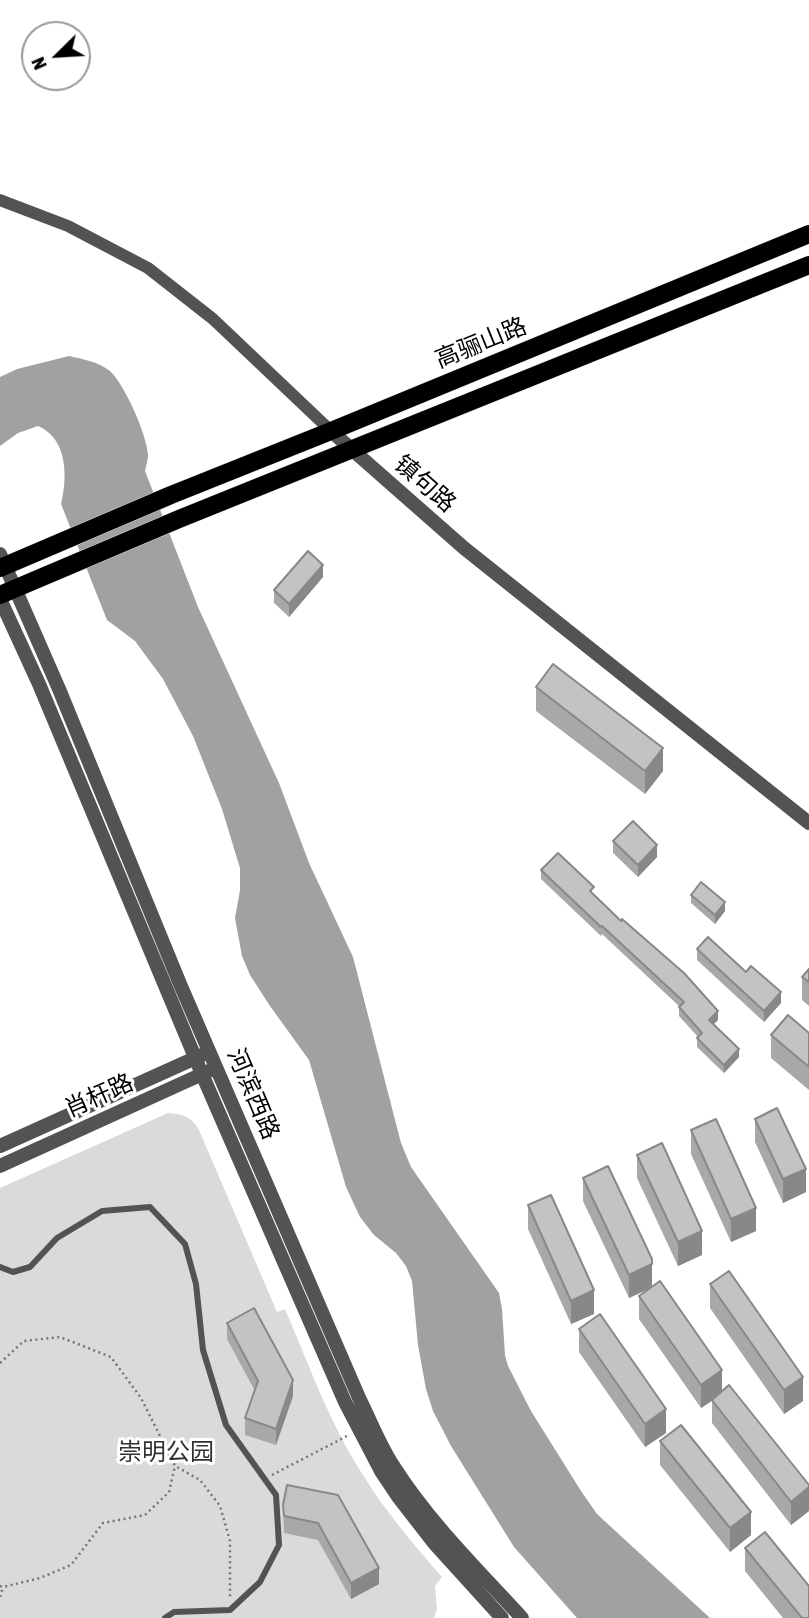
<!DOCTYPE html>
<html>
<head>
<meta charset="utf-8">
<style>
  body { margin:0 }
  #map { position:relative; width:809px; height:1618px; overflow:hidden; background:#fff; font-family:"Asap Condensed",sans-serif }
  canvas { display:block }
  .north { position:absolute; left:21px; top:21px; width:70px; height:70px; box-sizing:border-box; background:#fff; border:2px solid #999; border-radius:50%; rotate:246deg; font-size:19px; font-weight:700; line-height:28px; text-align:center; color:#000 }
  .north::after { content:''; display:block; margin:auto; width:24px; height:32px; background:#000; clip-path:polygon(50% 0,100% 100%,50% 72%,0 100%) }
</style>
</head>
<body>
<div id="map">
<canvas width="809" height="1618"></canvas>
<div class="north">N</div>
</div>
<script>
const ctx = document.querySelector('canvas').getContext('2d');
ctx.lineJoin = 'round';
function fill(path, color) {
  ctx.fillStyle = color;
  ctx.fill(path, 'evenodd');
}
function strokePath(path, color, width, dash) {
  ctx.strokeStyle = color;
  ctx.lineWidth = width;
  ctx.lineCap = dash ? 'butt' : 'round';
  ctx.setLineDash(dash || []);
  ctx.stroke(path);
}
function label(font, color, halo, rows, align = 'center') {
  ctx.font = font + ' "Asap Condensed","Noto Sans SC",sans-serif';
  ctx.lineWidth = 6;
  ctx.setLineDash([]);
  ctx.textBaseline = 'middle';
  ctx.strokeStyle = halo;
  ctx.fillStyle = color;
  for (const [text, x, y, turn = 0] of rows) {
    ctx.save();
    ctx.translate(x, y);
    ctx.rotate((+turn || 0) * Math.PI / 180);
    ctx.textAlign = isNaN(turn) ? turn : align;
    if (halo) ctx.strokeText(text, 0, 0);
    ctx.fillText(text, 0, 0);
    ctx.restore();
  }
}
const green = new Path2D(`
  M168 1113C183 1114 192 1117 199 1130L277 1312 285 1309C309 1365 330 1424 363 1475 386 1512 413 1544 442 1577L435 1586 437 1609 434 1618H0V1188Z`);
const water = new Path2D(`
  M69 356C82 359 99 362 110 371 125 385 147 435 148 455 148 460 146 466 145 471L198 607 279 783 309 863 353 957 401 1143 411 1167 499 1293 502 1309 505 1355 508 1366 531 1411 581 1491 597 1514 710 1618H577L514 1547 451 1446 433 1411 426 1389 418 1345 412 1281 406 1266 396 1253 374 1235 360 1217 346 1187 309 1060 270 1006 250 975 242 956 235 918 240 890V868L222 809 193 736 163 679 135 641 107 620 61 504C68 476 67 438 38 426L18 433 0 446V377L17 369Z`);
const path = new Path2D(`
  M0 1363 24 1341 60 1337 111 1357 141 1398 175 1466 200 1480 220 1506 230 1541V1598
  M272 1475 347 1436
  M0 1586 3 1587 40 1578 71 1565 103 1523 145 1515 169 1492 175 1466
  M0 1597 3 1587`);
const service = new Path2D(`
  M0 1267 13 1272 30 1267 57 1238 102 1211 150 1207 185 1244 196 1284 203 1350 226 1425 276 1495 279 1545 260 1582 230 1610 174 1612 165 1618`);
const minor = new Path2D(`
  M0 200 68 226 148 268 213 319 331 431`);
const tertiary = new Path2D(`
  M331 431 464 548 809 823
  M0 554 59 689 180 984 360 1400C371 1422 380 1446 394 1467 429 1522 477 1569 522 1618
  M0 599 39 684 202 1074 345 1402 381 1471 399 1498 434 1543 502 1618
  M0 1146 202 1055
  M0 1166 209 1071`);
const primary = new Path2D(`
  M0 568 171 495 331 431 809 234
  M0 595 179 519 809 265`);
const wall = new Path2D(`
  M323 577 289 617 274 603V590Z
  M536 687 663 771 645 794 536 711Z
  M613 841 657 857 638 877 613 853Z
  M541 870 594 894 718 1020 713 1024 739 1057 724 1073 697 1047V1038L698 1037 679 1016V1007H680L602 934 601 936 541 879Z
  M691 895 725 911 715 924 691 903Z
  M697 949 781 1003 764 1022 697 960Z
  M809 969V1006L802 1000V977Z
  M809 1033V1090L771 1058V1035Z
  M755 1119 806 1192 783 1203 755 1142Z
  M691 1130 756 1231 731 1242 691 1154Z
  M637 1155 702 1255 678 1266 637 1178Z
  M583 1178 652 1287 722 1391 809 1485V1511L791 1525 712 1423V1401L701 1408 639 1319V1296L651 1288 629 1298 583 1201Z
  M528 1205 594 1314 571 1324 528 1229Z
  M710 1284 803 1401 784 1414 710 1308Z
  M227 1323 293 1396 276 1445 245 1435V1418L255 1391 227 1339Z
  M579 1329 666 1433 645 1447 579 1352Z
  M660 1441 751 1535 730 1552 660 1465Z
  M287 1485 379 1584 351 1599 318 1540 284 1533 283 1505Z
  M745 1548 809 1618H783L745 1571Z`);
const shadedWall = new Path2D(`
  M323 565V577L289 617V604Z
  M663 748V771L645 794V771Z
  M657 845V857L638 877V865Z
  M725 902V911L715 924V915Z
  M781 992V1003L764 1022V1011Z
  M718 1011V1020L709 1029V1020Z
  M739 1049V1057L724 1073V1065Z
  M806 1169V1192L783 1203V1179Z
  M756 1208V1231L731 1242V1219Z
  M702 1231V1255L678 1266V1242Z
  M652 1264V1287L629 1298V1275Z
  M594 1290V1314L571 1324V1301Z
  M722 1370V1394L701 1408V1385Z
  M803 1377V1401L784 1414V1390Z
  M293 1380V1396L276 1445V1429Z
  M666 1409V1433L645 1447V1424Z
  M809 1487V1511L791 1525V1502Z
  M751 1512V1535L730 1552V1528Z
  M379 1568V1584L351 1599V1583Z`);
const building = new Path2D(`
  M308 551 323 565 289 604 274 590Z
  M553 664 663 748 645 771 536 687Z
  M633 821 657 845 638 865 613 841Z
  M558 853 594 887 590 891 621 921 622 919 684 973 718 1011 709 1020 739 1049 724 1065 697 1038 702 1033 679 1007 684 1002 602 926 601 927 541 870Z
  M701 882 725 902 715 915 691 895Z
  M708 937 746 972 751 966 781 992 764 1011 697 949Z
  M809 969V982L802 977Z
  M788 1015 809 1033V1067L771 1035Z
  M777 1108 806 1169 783 1179 755 1119Z
  M716 1119 756 1208 731 1219 691 1130Z
  M662 1143 702 1231 678 1242 637 1155Z
  M608 1166 652 1259V1264L629 1275 583 1178Z
  M551 1195 594 1290 571 1301 528 1205Z
  M729 1271 803 1377 784 1390 710 1284Z
  M660 1281 722 1370 701 1385 639 1296Z
  M254 1308 293 1380 276 1429 245 1418 258 1381 227 1323Z
  M600 1314 666 1409 645 1424 579 1329Z
  M729 1385 809 1485V1487L791 1502 712 1400Z
  M681 1425 751 1512 730 1528 660 1441Z
  M287 1485 338 1495 379 1568 351 1583 318 1523 284 1516 283 1505Z
  M765 1532 809 1586V1618H802L745 1548Z`);
const streetNames = [
  ["高骊山路",481,343,-22],
  ["镇句路",425,484,41],
  ["河滨西路",253,1094,67],
  ["肖杆路",99,1096,-24]
];
const parkNames = [
  ["崇明公园",166,1452]
];
fill(green, '#dadada');
fill(water, '#a1a1a1');
strokePath(primary, '#dbdbdb', 19);
strokePath(path, '#757575', 2.5, [2, 3.5]);
strokePath(service, '#535353', 6);
strokePath(minor, '#535353', 12);
strokePath(tertiary, '#535353', 14);
strokePath(primary, '#000', 18);
fill(wall, '#a8a8a8');
fill(shadedWall, '#888');
fill(building, '#c3c3c3');
strokePath(building, '#888', 2);
label('24px', '#000', '#fff', streetNames);
label('24px', '#313131', '#fff', parkNames);
</script>
</body>
</html>
